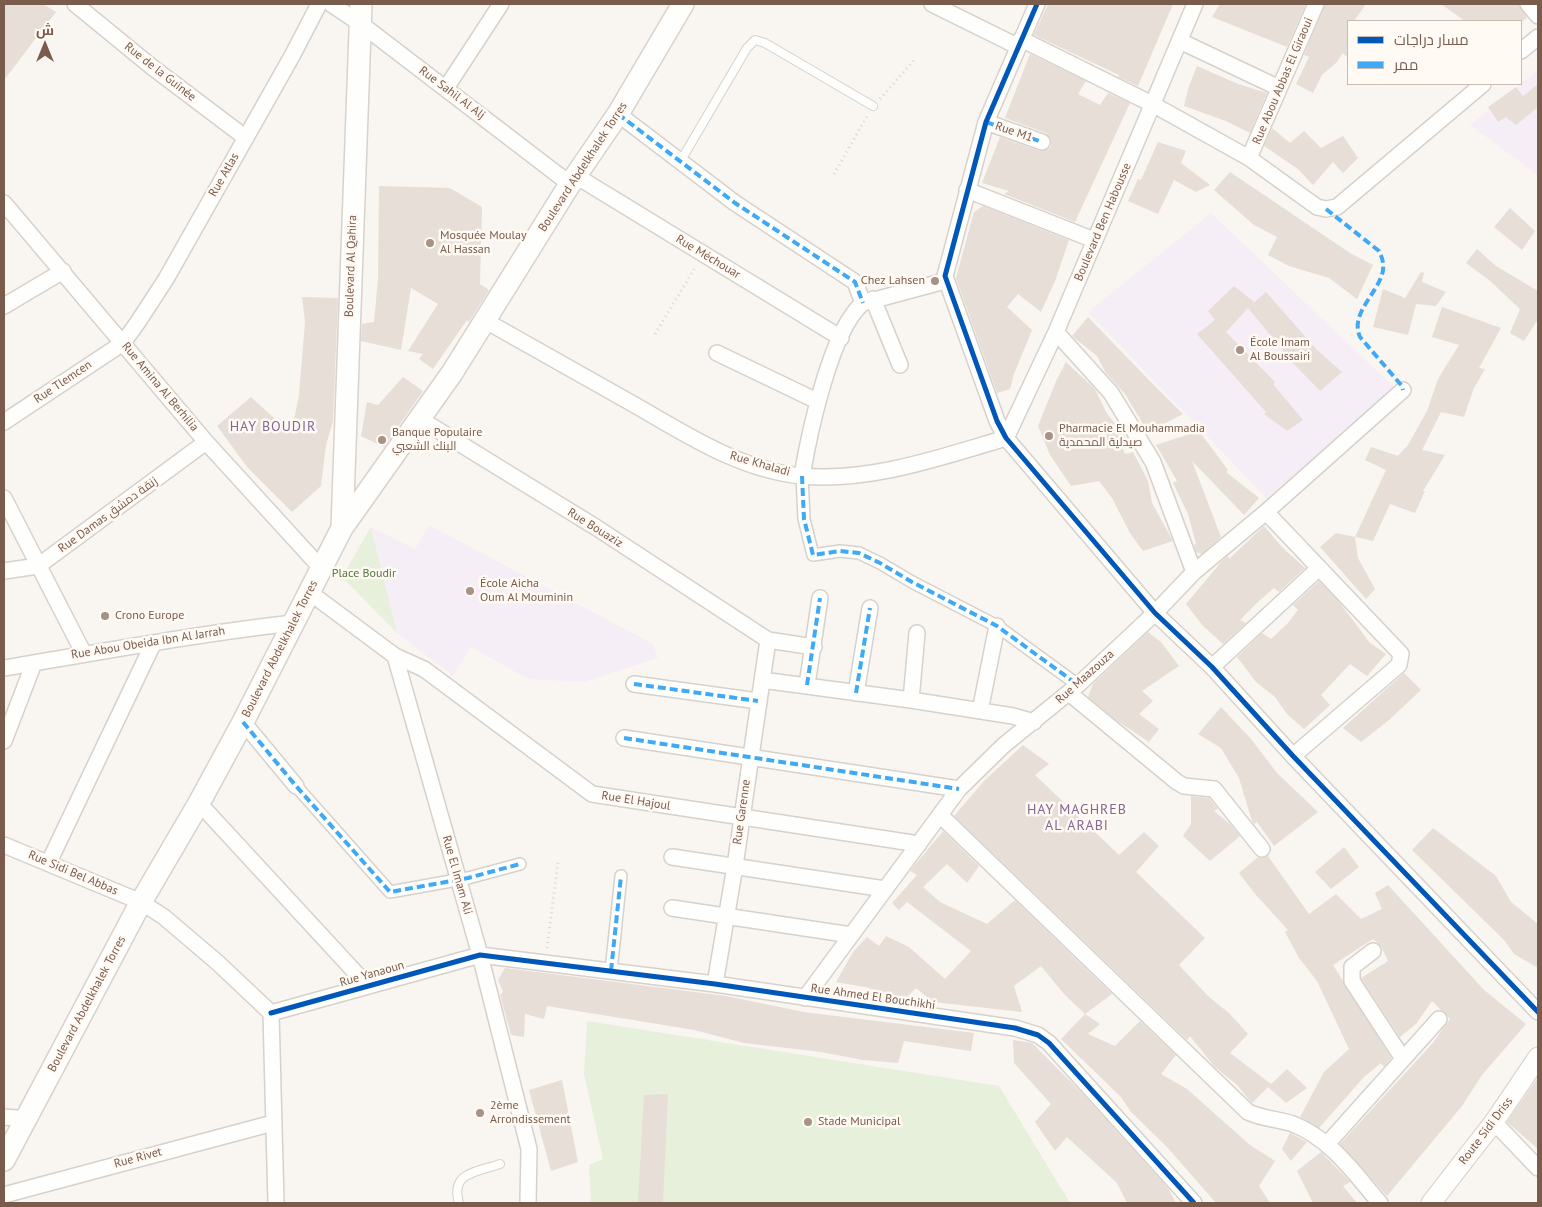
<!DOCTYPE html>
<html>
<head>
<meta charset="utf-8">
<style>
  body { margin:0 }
  #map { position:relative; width:1542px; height:1207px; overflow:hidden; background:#f9f5f0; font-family:"PT Sans",Cairo,sans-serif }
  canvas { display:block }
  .frame { position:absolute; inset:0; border:5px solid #7a5c4d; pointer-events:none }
  .legend { position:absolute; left:1347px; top:20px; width:175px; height:65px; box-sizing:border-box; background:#fffaf3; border:1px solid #cabbb1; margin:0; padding:6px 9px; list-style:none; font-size:15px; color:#7a5c4d }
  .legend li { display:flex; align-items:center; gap:10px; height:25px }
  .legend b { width:25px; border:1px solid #cabbb1 }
  .north { position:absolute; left:20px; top:20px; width:50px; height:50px; -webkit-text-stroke:4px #fffaf3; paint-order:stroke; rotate:0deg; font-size:14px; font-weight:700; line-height:20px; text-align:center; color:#7a5c4d }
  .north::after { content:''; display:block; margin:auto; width:18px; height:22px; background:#7a5c4d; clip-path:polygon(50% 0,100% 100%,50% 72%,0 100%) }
</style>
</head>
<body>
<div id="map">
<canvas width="1542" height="1207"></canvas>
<div class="frame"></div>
<ul class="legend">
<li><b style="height:6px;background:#0057b8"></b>مسار دراجات</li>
<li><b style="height:6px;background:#3fa9f5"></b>ممر</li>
</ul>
<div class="north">ش</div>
</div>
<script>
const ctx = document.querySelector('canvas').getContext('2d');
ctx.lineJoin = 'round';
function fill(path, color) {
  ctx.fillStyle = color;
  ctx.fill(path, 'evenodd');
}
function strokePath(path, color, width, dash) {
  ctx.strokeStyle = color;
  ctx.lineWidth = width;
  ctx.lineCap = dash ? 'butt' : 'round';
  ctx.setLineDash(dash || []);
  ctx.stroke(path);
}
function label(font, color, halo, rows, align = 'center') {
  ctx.font = font + ' "PT Sans",Cairo,sans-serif';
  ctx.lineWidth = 5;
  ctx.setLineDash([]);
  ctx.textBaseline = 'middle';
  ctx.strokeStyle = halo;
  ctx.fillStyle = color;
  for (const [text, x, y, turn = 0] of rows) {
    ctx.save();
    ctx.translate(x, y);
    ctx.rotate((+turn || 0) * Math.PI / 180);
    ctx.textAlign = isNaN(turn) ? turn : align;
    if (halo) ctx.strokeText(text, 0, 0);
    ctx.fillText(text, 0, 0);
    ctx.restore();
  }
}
const education = new Path2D(`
  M1538 70V175L1470 125Z
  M1211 213 1396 389 1268 500 1088 312Z
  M429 525 653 644 658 658 584 682 528 679 471 647 453 676 397 633 371 527 415 549Z`);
const green = new Path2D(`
  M371 527 397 633 342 577Z
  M587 1021 999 1086 1070 1203H591L589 1165 603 1159 584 1074Z`);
const building = new Path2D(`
  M4 4H43L56 12 4 80Z
  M1048 4H1173L1138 86 1118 77 1119 75 1034 35Z
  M1220 4H1306L1287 47 1212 17Z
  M1325 4H1366L1354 21H1348V58L1343 53 1337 62 1322 75 1313 93 1296 84 1309 57 1304 55Z
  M1441 4H1519L1527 18 1523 21H1465Z
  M1030 54 1086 81 1078 94 1100 105 1108 93 1130 103 1075 222 1004 194 1009 191 982 183 1000 137 1039 151 1048 149 1051 146V140L1046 133 1005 118Z
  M1197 66 1238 84 1267 93 1250 133 1226 121 1184 106 1189 86Z
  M1538 84V107L1516 125 1506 117 1498 122 1488 107 1516 87 1523 96Z
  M1272 128 1290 143 1304 131 1321 148 1343 136 1358 158 1343 173 1333 162 1313 185 1298 169 1264 146Z
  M1158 142 1186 151 1181 163 1210 185 1196 192 1174 180 1158 214 1128 201 1138 179 1141 180Z
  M1230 172 1350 253 1373 265 1357 299 1329 278 1289 266 1268 255 1277 237 1254 225 1214 190Z
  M379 186 450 188 482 207 480 284 489 290 469 322 467 320 433 369 419 359 423 354 408 351 438 304 411 288 401 350 361 341 362 324 374 322 378 279Z
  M983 206 1069 240 1055 281 1041 312 1018 294 1007 307 1032 330 1014 374 1010 389 997 393 956 278 974 212Z
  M1510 208 1535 231 1522 250 1494 227Z
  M1477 249 1496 266 1538 291V319L1524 341 1510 333 1520 309 1489 280 1466 263Z
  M1421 272 1424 273 1422 282 1446 292 1436 306 1416 304 1408 335 1373 327 1383 289 1405 298Z
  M1234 286 1254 302 1249 307 1266 292 1316 349 1342 372 1320 391 1295 365 1248 308 1226 332 1275 382 1273 384 1303 420 1287 431 1264 414 1266 412 1197 334 1215 320 1208 311Z
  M302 297 338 298 333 421 326 445 321 486 292 512 248 468 217 426 251 397 275 419 294 420 299 395 305 322Z
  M1442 307 1501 328 1479 368 1485 369 1474 388 1464 417 1441 412 1422 450 1445 455 1423 491H1425L1415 513 1390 504 1373 541 1355 537 1386 470 1365 460 1371 447 1398 456 1408 445 1427 411 1438 379 1459 345 1432 337Z
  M1088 317 1145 376 1183 414 1148 432 1125 394 1106 373 1097 356 1072 336Z
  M1066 362 1095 389 1106 412 1129 442 1121 445 1125 454 1133 452 1148 481 1152 503 1173 541 1143 551 1130 533 1112 498 1099 481 1071 486 1050 455 1038 426 1057 379Z
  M403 377 423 391 384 447 361 436 367 402 378 405Z
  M1199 431 1228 470 1226 472 1259 498 1244 515 1192 461 1221 537 1202 554 1196 552 1194 545 1196 544 1188 514 1173 483 1177 481 1156 445Z
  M1264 526 1282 547 1305 568 1279 592 1274 588 1259 601 1240 620 1246 623 1223 644 1203 626 1186 604 1222 561 1228 556 1229 559Z
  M1336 533 1355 537 1358 558 1375 589 1366 599 1320 547Z
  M1319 581 1340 603 1370 643 1386 654 1367 676 1350 664 1321 695 1330 705 1304 729 1287 714 1275 697 1256 682 1237 657 1262 633 1271 639 1288 623 1298 610 1293 605Z
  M1148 632 1161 642 1179 666 1142 691 1153 701 1139 714 1159 729 1149 742 1116 720 1088 697 1093 684Z
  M1404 673 1421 690 1389 720 1361 742 1343 728Z
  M1221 707 1251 739 1277 773 1318 812 1274 846 1257 822 1254 824 1252 821 1239 778 1221 748 1198 734Z
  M1023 745 1049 764 1035 775 1119 855 1144 832 1159 846 1136 872 1205 938 1179 965 1208 996 1230 1014 1248 1034 1230 1053 1271 1084 1252 1103 1237 1085 1214 1066 1190 1036 1187 1040 954 816 984 781Z
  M1191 796 1209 798 1218 809 1214 811 1230 824 1240 836 1210 861 1183 836 1191 824Z
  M1433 828 1496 876 1511 902 1538 924V968L1514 954 1504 940 1412 850Z
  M943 831 979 866 967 883 947 864 923 887 940 902 987 924 1015 900 1112 994 1085 1014 1064 994 1041 966 1014 986 1022 1012 933 1002 916 988 905 999 865 987 836 982 853 952 867 937 879 946 886 936 909 947 945 979 971 951 907 902 899 910 892 903 917 875 910 871Z
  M1344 847 1359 867 1331 889 1315 872Z
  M1268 856 1309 914 1336 894 1361 919 1382 909 1375 893 1388 885 1484 990 1526 1024 1482 1075 1462 1106 1387 1196 1340 1144 1432 1044 1450 1019 1432 1001 1416 1024 1400 1037 1361 978 1388 961 1381 946 1373 939 1333 965 1391 1058 1384 1067 1381 1063 1364 1077 1319 1128 1300 1117 1324 1072 1349 1049 1317 981 1299 958 1285 932 1288 930 1256 895 1239 873 1258 857 1263 858Z
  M505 968 726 996 804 1012 974 1033 971 1051 904 1041 898 1063 863 1060 821 1052 744 1043 694 1030 547 1006 544 1019 525 1014 524 1037 511 1035 500 995 503 992 498 980Z
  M1085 1014 1100 1024 1088 1034 1115 1046 1140 1021 1176 1055 1161 1074 1187 1089 1250 1145 1275 1161 1259 1186 1270 1203H1216L1167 1147 1131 1112 1121 1097 1061 1039Z
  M1013 1040 1032 1043 1082 1093 1168 1188 1176 1203H1127L1117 1183 1067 1137 1055 1151 1035 1122 1051 1104 1014 1063Z
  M1287 1069 1307 1088 1286 1103 1268 1087Z
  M1538 1077V1149L1507 1122Z
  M562 1080 578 1162 551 1171 529 1090Z
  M668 1094 663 1203H638L644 1095Z
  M1290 1133 1307 1142 1291 1161 1282 1149Z
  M1321 1152 1350 1182 1343 1186 1357 1203H1313L1297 1171Z`);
const path = new Path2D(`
  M880 99 915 59
  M834 174 867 116
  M655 334 696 266
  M547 948 558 862`);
const service = new Path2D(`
  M680 162 747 48 755 40 765 43 873 106
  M459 1203C450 1172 477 1172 500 1164`);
const pedestrian = new Path2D(`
  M802 476 804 519 813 555 840 551 859 553 880 563 912 582 997 626 1078 685
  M296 786 390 892 468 878 520 864
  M611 971 621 876`);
const minor = new Path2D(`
  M75 4 152 67 246 138
  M331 4 361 24 570 184
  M932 4 1017 46
  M1037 4 986 122 945 276 997 421 1006 438 1155 613 1212 667 1293 756 1538 1012
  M1528 4 1538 16
  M1021 39 1154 105 1249 158 1317 207 1326 209 1337 207 1483 84
  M1180 41 1279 88
  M1521 51 1538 37
  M446 88 501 4
  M618 114 735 203 855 282 863 303
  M986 122 1042 142
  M1249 158 1316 4
  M576 176 841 338
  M967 190 1094 240
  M4 203 206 442 321 568
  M873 299 900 365
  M4 306 63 271
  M484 320C534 348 583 376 633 404 686 434 739 470 802 476 872 482 941 457 1006 438
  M1056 332 1111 393 1153 462 1194 572
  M717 353 817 401
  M420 419 597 528 768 640 814 647
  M4 422 123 343 138 322 166 279 292 56 319 4
  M1006 438 1056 332 1195 4
  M802 476C809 434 831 329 863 303L945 281
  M4 498 84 654
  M1266 512 1401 654 1399 665 1293 756
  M4 571 38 566 206 442
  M309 592 395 656 424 669 592 794 919 844
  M395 656 480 955 529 1149 528 1203
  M1212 667 1319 568
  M4 668C100 652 196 634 293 623
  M762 680 911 700 1013 716 1034 722
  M634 684 758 701
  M807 685 820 598
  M856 693 870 608
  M1069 693 1177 782 1184 786 1214 789 1262 849
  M911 700 917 633
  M980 711 997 626
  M243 722 296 786
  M624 738 959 789
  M4 741 34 663
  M199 803 367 985
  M940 815 1248 1112C1263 1119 1278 1119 1293 1124 1331 1139 1354 1173 1380 1203
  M4 845 141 902 164 917 218 963 271 1013
  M672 857 885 889
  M49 862 153 644
  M672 908 851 935
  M1373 951 1352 967V981L1403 1059
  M715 984 735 866 768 640
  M805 998 959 789 1004 745 1078 685 1155 613 1194 572 1266 512 1403 390
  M271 1013 480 955 715 984 1015 1028 1038 1035 1049 1043 1194 1203
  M271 1013 276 1203
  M4 1117 27 1119
  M1494 1122 1538 1168
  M1328 1143 1439 1019
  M4 1195 273 1123`);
const tertiary = new Path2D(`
  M1431 1203 1494 1122 1538 1057`);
const secondary = new Path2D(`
  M342 528 361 4
  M4 1160 141 902 199 803 243 722 342 528 452 373 570 184 618 114 683 4`);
const quiet = new Path2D(`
  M618 114 735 203 855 282 863 303
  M986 122 1042 142
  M1326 209 1379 251C1382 257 1384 263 1383 270 1380 292 1349 313 1360 337L1402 386 1403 390
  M802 476 804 519 813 555 840 551 859 553 880 563 912 582 997 626 1078 685
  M634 684 758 701
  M807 685 820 598
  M856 693 870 608
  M243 722 296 786 390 892 468 878 520 864
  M624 738 959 789
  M611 971 621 876`);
const cycleway = new Path2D(`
  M1037 4 986 122 945 276 997 421 1006 438 1155 613 1212 667 1293 756 1538 1012
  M271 1013 480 955 715 984 1015 1028 1038 1035 1049 1043 1194 1203`);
const markers = [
  [430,243,5,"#a69286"],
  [935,281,5,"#a69286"],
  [1240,350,5,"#a69286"],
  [1049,436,5,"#a69286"],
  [382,440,5,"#a69286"],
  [470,591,5,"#a69286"],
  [105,616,5,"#a69286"],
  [480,1113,5,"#a69286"],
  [808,1122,5,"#a69286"]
];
const streetNames = [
  ["Rue de la Guinée",160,72,38],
  ["Rue Abou Abbas El Giraoui",1283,81,-67],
  ["Rue Sahil Al Alj",452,93,37],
  ["Rue M1",1014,132,19],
  ["Boulevard Abdelkhalek Torres",583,167,-57],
  ["Rue Atlas",224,175,-60],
  ["Boulevard Ben Habousse",1103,222,-67],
  ["Rue Méchouar",708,257,31],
  ["Boulevard Al Qahira",351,266,-88],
  ["Rue Tlemcen",63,382,-34],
  ["Rue Amina Al Berhilia",160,387,50],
  ["Rue Khaladi",760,464,16],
  ["Rue Damas زنقة دمشق",108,515,-36],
  ["Rue Bouaziz",595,528,32],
  ["Rue Abou Obeida Ibn Al Jarrah",148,643,-9],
  ["Boulevard Abdelkhalek Torres",280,649,-63],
  ["Rue Maazouza",1085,677,-42],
  ["Rue El Hajoul",636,801,9],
  ["Rue Garenne",742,812,-82],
  ["Rue Sidi Bel Abbas",73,873,23],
  ["Rue El Imam Ali",457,875,74],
  ["Rue Yanaoun",372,974,-16],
  ["Rue Ahmed El Bouchikhi",873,997,8],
  ["Boulevard Abdelkhalek Torres",87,1004,-62],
  ["Route Sidi Driss",1486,1131,-53],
  ["Rue Rivet",138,1158,-15]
];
const poiNames = [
  ["Mosquée Moulay",440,236],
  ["Al Hassan",440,250],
  ["Chez Lahsen",925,281,"right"],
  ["École Imam",1250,343],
  ["Al Boussairi",1250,357],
  ["Pharmacie El Mouhammadia",1059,429],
  ["صيدلية المحمدية",1059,443],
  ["Banque Populaire",392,433],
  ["البنك الشعبي",392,447],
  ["École Aicha",480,584],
  ["Oum Al Mouminin",480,598],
  ["Crono Europe",115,616],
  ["2ème",490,1106],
  ["Arrondissement",490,1120],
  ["Stade Municipal",818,1122]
];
const parkNames = [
  ["Place Boudir",364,574]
];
const neighbourhoodNames = [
  ["HAY BOUDIR",273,427],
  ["HAY MAGHREB",1077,810],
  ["AL ARABI",1077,826]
];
fill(education, '#f6eef6');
fill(green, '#e7f0db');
fill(building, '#e6ded7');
strokePath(service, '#d7d1cb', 10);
strokePath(pedestrian, '#d7d1cb', 14);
strokePath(minor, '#d7d1cb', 18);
strokePath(tertiary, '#d7d1cb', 21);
strokePath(secondary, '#d9d2cb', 24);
strokePath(path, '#dcd5d0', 3, [1, 4]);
strokePath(service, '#fefefd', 8);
strokePath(pedestrian, '#fefefd', 11);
strokePath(minor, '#fefefd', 15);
strokePath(tertiary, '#fefefd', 19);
strokePath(secondary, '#fefefd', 21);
strokePath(quiet, '#3fa9f5', 4, [8, 4]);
strokePath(cycleway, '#0057b8', 5);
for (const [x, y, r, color] of markers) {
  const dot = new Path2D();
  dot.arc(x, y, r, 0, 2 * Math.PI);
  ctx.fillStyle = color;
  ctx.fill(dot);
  strokePath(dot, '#fffaf3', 2);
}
label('12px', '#7a5c4d', '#fffaf3', streetNames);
label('12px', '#7a5c4d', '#fffaf3', poiNames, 'left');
label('12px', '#537a41', '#fffaf3', parkNames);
ctx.letterSpacing = '1px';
label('14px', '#846695', '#fffaf3', neighbourhoodNames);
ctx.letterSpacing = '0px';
</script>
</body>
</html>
